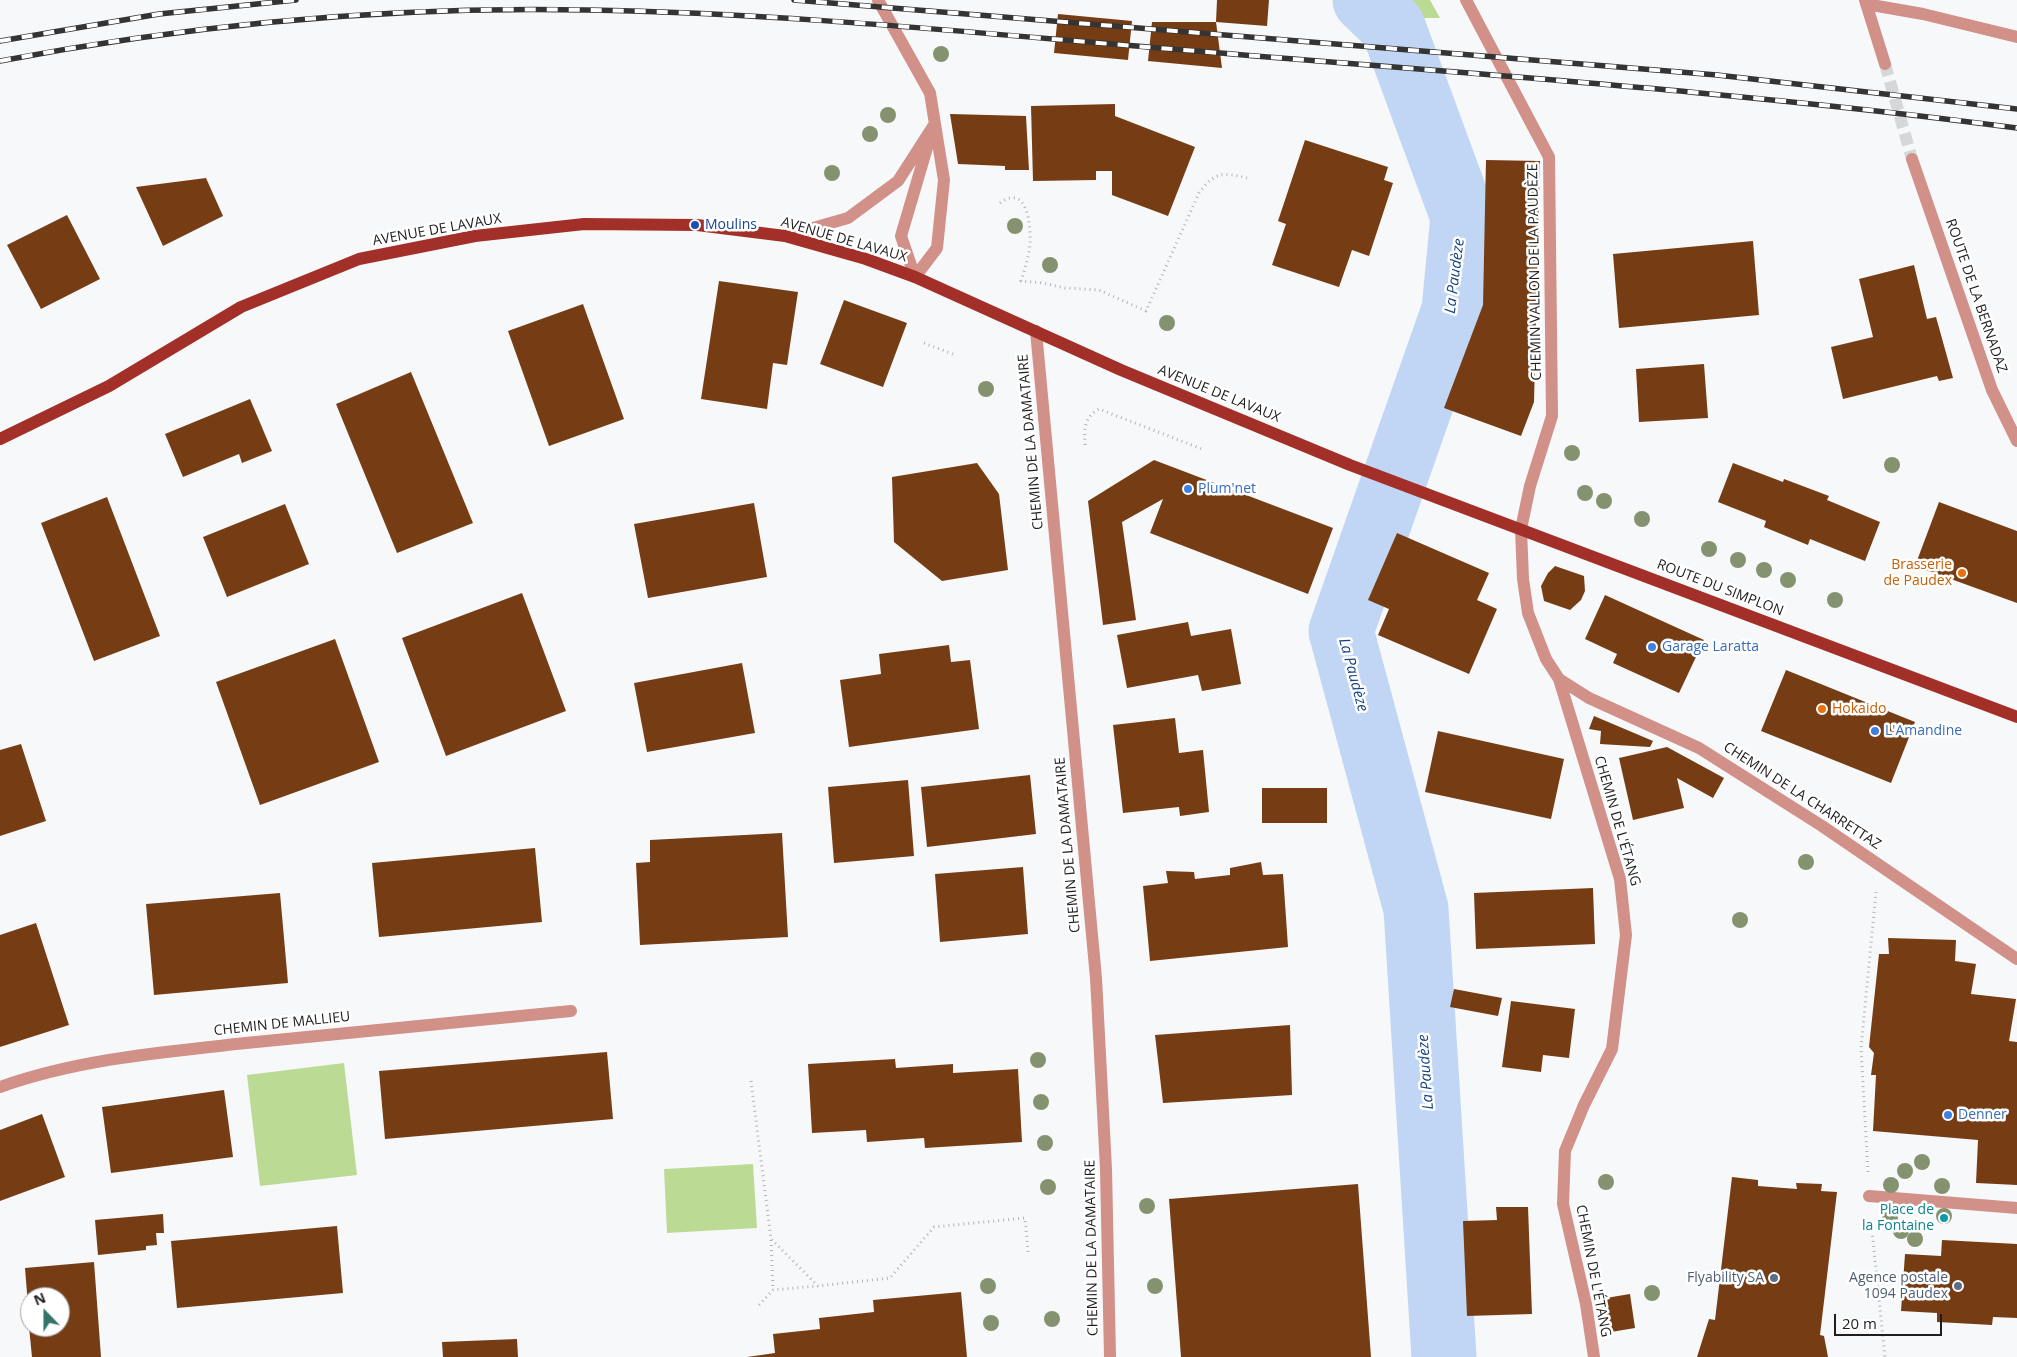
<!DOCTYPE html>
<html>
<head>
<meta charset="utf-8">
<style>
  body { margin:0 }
  #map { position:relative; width:2017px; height:1357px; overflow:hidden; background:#f7f8fa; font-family:"Open Sans",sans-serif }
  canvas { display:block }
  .north { position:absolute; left:20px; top:1287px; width:50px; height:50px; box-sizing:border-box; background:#fff; border:1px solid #a5a5a5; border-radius:50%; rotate:338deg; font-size:14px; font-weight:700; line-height:20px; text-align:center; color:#1e1e1f }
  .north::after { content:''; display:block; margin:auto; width:18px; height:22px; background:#337668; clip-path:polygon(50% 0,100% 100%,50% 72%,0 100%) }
  .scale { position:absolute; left:1834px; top:1314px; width:108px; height:22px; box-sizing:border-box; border:2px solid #1e1e1f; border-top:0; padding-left:6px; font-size:15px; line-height:18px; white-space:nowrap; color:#1e1e1f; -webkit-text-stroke:4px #fff; paint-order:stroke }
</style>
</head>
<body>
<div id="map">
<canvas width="2017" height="1357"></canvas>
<div class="north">N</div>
<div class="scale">20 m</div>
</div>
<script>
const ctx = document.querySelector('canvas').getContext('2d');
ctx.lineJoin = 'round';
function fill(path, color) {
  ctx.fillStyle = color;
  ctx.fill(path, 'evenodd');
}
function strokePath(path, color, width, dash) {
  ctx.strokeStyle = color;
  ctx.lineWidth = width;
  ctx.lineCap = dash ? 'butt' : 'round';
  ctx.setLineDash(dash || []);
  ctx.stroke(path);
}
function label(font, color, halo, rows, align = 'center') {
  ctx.font = font + ' "Open Sans",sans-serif';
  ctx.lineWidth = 5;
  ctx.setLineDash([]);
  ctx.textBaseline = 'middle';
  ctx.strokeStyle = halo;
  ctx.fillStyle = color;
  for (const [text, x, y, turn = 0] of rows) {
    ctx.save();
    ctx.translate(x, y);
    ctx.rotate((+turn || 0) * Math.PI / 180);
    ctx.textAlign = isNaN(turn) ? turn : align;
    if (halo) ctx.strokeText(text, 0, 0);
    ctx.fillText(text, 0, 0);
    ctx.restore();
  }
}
const green = new Path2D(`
  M1364 0H1430L1440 18H1382Z
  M344 1063 357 1175 260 1186 247 1075Z
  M753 1164 757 1228 667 1233 664 1169Z`);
const river = new Path2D(`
  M1365 0 1393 27 1463 217 1454 310 1341 631 1416 909 1444 1357`);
const building = new Path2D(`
  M1217 0H1269L1267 26 1216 22Z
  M1058 14 1132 21 1128 60 1054 53Z
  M1152 22H1216L1222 68 1148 61Z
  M1115 104V116L1195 147 1168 216 1112 195V171H1096V180L1033 181 1031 106Z
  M950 114 1026 116 1029 170H1005V166L958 164Z
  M1305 140 1388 167 1384 180 1393 183 1369 256 1352 250 1339 287 1272 265 1286 224 1278 221Z
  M1486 160 1540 161 1534 402 1521 436 1444 408 1483 305Z
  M206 178 223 216 163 246 136 187Z
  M67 215 100 279 41 309 7 245Z
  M1753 241 1759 315 1619 328 1613 254Z
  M1914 265 1927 319 1936 317 1953 378 1939 381 1937 376 1843 399 1831 347 1873 337 1859 279Z
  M719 281 798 292 787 365 773 363 767 409 701 399Z
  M844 300 907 323 883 387 820 364Z
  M583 304 624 419 549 446 508 331Z
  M1704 364 1708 418 1639 422 1636 369Z
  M411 372 473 523 397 553 336 404Z
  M250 399 272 451 242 463 239 454 183 477 165 434Z
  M1154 460 1333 528 1308 594 1150 533 1163 499 1122 522 1136 620 1103 625 1088 501Z
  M977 463 999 494 1008 570 942 581 894 542 892 477Z
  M1733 463 1783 482 1784 479 1829 496 1827 500 1880 522 1865 561 1810 539 1808 545 1764 527 1766 521 1718 502Z
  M107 497 160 636 94 661 41 523Z
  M1939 502 2017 531V603L1915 566Z
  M754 503 767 577 648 598 634 524Z
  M285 504 309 564 227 597 203 537Z
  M1397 533 1489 573 1477 600 1497 609 1469 674 1378 635 1389 609 1368 600Z
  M1555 566 1584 576 1585 591 1581 600 1570 610 1544 601 1541 586 1548 573Z
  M522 593 566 711 446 756 402 638Z
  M1605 595 1704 640 1679 693 1613 663 1617 654 1585 639Z
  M1188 622 1191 636 1231 629 1241 684 1202 691 1198 675 1127 688 1117 635Z
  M335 639 379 762 260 805 216 682Z
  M949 645 951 662 970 660 979 729 849 747 840 680 881 674 879 654Z
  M742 663 755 733 647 752 634 683Z
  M1786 670 1915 722 1891 783 1761 731Z
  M1594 716 1653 741 1650 747 1600 744 1601 731 1589 729Z
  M1175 718 1179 753 1203 750 1209 812 1180 816 1179 807 1123 813 1113 725Z
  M1438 731 1564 759 1551 819 1425 792Z
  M21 744 46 821 0 836V750Z
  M1667 747 1724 778 1713 798 1677 778 1684 808 1633 820 1619 758Z
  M1030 775 1036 834 927 847 921 787Z
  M908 780 914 856 834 863 828 787Z
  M1262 788H1327V823H1262Z
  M782 833 788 937 640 945 636 863 650 862V840Z
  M535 848 542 922 379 937 372 863Z
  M1261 862 1263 875 1283 874 1288 947 1150 961 1143 886 1168 883 1166 871 1194 872 1195 879 1230 875V868Z
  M1023 867 1028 934 940 942 935 874Z
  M1593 888 1595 944 1476 949 1474 893Z
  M280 893 288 983 154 995 146 904Z
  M36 923 69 1025 0 1047V935Z
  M1888 938 1956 940 1955 961 1976 964 1971 994 2016 999 2009 1041 2017 1042V1185L1976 1183 1978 1140 1873 1131 1876 1075H1871L1874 1053 1869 1047 1879 954H1889Z
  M1454 989 1502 998 1498 1016 1450 1007Z
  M1511 1001 1575 1009 1569 1058 1543 1055 1541 1072 1502 1067Z
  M1290 1025 1292 1095 1163 1103 1155 1035Z
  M607 1052 613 1119 385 1139 379 1071Z
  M895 1059 896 1068 953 1064V1073L1018 1069 1022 1142 925 1148 924 1138 867 1142 866 1130 812 1133 808 1064Z
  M224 1090 233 1157 111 1173 102 1107Z
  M42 1114 65 1177 0 1201V1130Z
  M1732 1177 1758 1180V1186L1797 1189 1796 1183 1822 1184 1821 1191 1837 1192 1820 1335 1824 1336 1828 1357H1697L1709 1319 1715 1320Z
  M1358 1184 1371 1357H1181L1169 1199Z
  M1496 1207H1528L1532 1314 1467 1316 1463 1221 1497 1220Z
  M163 1214 164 1233H156L157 1245 146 1246V1250L98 1255 95 1220Z
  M337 1226 343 1293 177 1308 171 1241Z
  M1942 1240 2017 1244V1318L1993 1317 1992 1325 1937 1322V1313L1901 1311 1905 1254 1941 1256Z
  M94 1262 101 1357H32L29 1327H60V1297H30L29 1318 25 1268Z
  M961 1292 967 1357H747L775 1353 773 1334 820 1329 819 1318 874 1312 873 1300Z
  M1630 1294 1635 1328 1605 1333 1600 1299Z
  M517 1339 518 1357H443L442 1342Z`);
const minorTunnel = new Path2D(`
  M1885 64 1912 159`);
const path = new Path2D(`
  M1000 203C1027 183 1031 225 1030 243 1029 256 1025 269 1021 281L1043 283 1065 288 1099 290 1146 311 1199 193C1214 172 1223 172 1247 178
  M924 343 955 355
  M1085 445C1084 429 1084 417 1099 409L1202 449
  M751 1081 771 1239 818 1286 890 1278 934 1227 1025 1218 1028 1252
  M1868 1172 1861 1048 1876 892
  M1871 1221 1885 1357
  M771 1240 773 1290
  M759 1305 773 1290 817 1286`);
const minor = new Path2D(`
  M878 0 930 93 944 180 937 248 915 277
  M1466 0 1549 157 1552 416 1530 486 1521 529 1523 579 1528 613 1546 659 1559 679 1620 879 1626 935 1612 1049 1584 1105 1565 1151 1563 1204 1586 1304 1594 1357
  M1865 0 1885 64
  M1866 4 1923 14 2017 37
  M1912 159 1992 390 2017 441
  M785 236 848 218 898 181 934 125
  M915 277 901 236 929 141
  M1036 331 1096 978 1106 1169 1110 1357
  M1559 679 1589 698 1699 748 1822 826 2017 959
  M0 1087C78 1059 164 1052 246 1043 355 1032 463 1021 571 1011
  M1869 1196 2017 1208`);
const major = new Path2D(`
  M0 439 109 386 241 307 359 259 475 236 584 224 697 225 785 236 866 259 915 277 1121 370 1350 465 2017 717`);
const rail = new Path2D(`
  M794 0 1717 75 2017 109
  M0 41 159 14 296 0
  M0 61C194 24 390 6 587 10 790 13 994 35 1196 51 1470 74 1745 92 2017 128`);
const trees = [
  [941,54],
  [888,115],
  [870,134],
  [832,173],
  [1015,226],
  [1050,265],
  [1167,323],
  [986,389],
  [1572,453],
  [1892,465],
  [1585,493],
  [1604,501],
  [1642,519],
  [1709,549],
  [1738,560],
  [1764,570],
  [1788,580],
  [1835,600],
  [1806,862],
  [1740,920],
  [1038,1060],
  [1041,1102],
  [1045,1143],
  [1922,1162],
  [1905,1171],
  [1606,1182],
  [1891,1185],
  [1942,1186],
  [1048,1187],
  [1147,1206],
  [1944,1216],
  [1890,1218],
  [1901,1231],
  [1915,1239],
  [988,1286],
  [1155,1286],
  [1652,1293],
  [1052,1319],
  [991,1323]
];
const markers = [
  [695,225,5,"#1a4fb4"],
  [1188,489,5,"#3f7fe0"],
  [1962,573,5,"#e8710a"],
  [1652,647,5,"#3f7fe0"],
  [1822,709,5,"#e8710a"],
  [1875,731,5,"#3f7fe0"],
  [1948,1115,5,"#3f7fe0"],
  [1944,1218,5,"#0f9aa8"],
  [1774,1278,5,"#5c6f8a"],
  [1958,1286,5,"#5c6f8a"]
];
const transitNames = [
  ["Moulins",705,225]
];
const streetNames = [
  ["AVENUE DE LAVAUX",437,230,-10],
  ["AVENUE DE LAVAUX",844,240,16],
  ["CHEMIN VALLON DE LA PAUDÈZE",1535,272,-91],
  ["ROUTE DE LA BERNADAZ",1976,296,71],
  ["AVENUE DE LAVAUX",1219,394,22],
  ["CHEMIN DE LA DAMATAIRE",1031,442,-95],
  ["ROUTE DU SIMPLON",1720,588,21],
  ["CHEMIN DE LA CHARRETTAZ",1802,796,33],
  ["CHEMIN DE L'ÉTANG",1617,821,74],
  ["CHEMIN DE LA DAMATAIRE",1068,845,-95],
  ["CHEMIN DE MALLIEU",282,1024,-6],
  ["CHEMIN DE LA DAMATAIRE",1092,1248,-91],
  ["CHEMIN DE L'ÉTANG",1593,1271,79]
];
const shopNames = [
  ["Plum'net",1198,489],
  ["Garage Laratta",1662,647],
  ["L'Amandine",1885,731],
  ["Denner",1958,1115]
];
const foodNames = [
  ["Brasserie",1952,565],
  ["de Paudex",1952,581],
  ["Hokaido",1832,709,"left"]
];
const cultureNames = [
  ["Place de",1934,1210],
  ["la Fontaine",1934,1226]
];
const serviceNames = [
  ["Flyability SA",1764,1278],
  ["Agence postale",1948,1278],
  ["1094 Paudex",1948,1294]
];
const waterNames = [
  ["La Paudèze",1455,276,-83],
  ["La Paudèze",1353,675,75],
  ["La Paudèze",1426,1072,-94]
];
fill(green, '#bbdb95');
strokePath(river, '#c1d6f4', 65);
fill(building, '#763d14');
strokePath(minorTunnel, '#d6d7d9', 12, [12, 6]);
strokePath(path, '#b3b4b5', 3, [1, 4]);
strokePath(minor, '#d19088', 12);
strokePath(major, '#a23029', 12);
strokePath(rail, '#343435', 5.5);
strokePath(rail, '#fff', 4, [11]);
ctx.fillStyle = '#859270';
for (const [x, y] of trees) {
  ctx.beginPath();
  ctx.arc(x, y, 8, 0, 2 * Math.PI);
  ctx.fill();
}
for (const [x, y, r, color] of markers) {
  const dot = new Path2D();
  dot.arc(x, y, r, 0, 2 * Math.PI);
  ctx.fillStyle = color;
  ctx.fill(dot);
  strokePath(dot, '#fff', 2);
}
label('14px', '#164399', '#fff', transitNames, 'left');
label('14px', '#1e1e1f', '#fff', streetNames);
label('14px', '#366cbe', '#fff', shopNames, 'left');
label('14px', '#c56008', '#fff', foodNames, 'right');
label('14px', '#0d838f', '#fff', cultureNames, 'right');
label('14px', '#4e5e75', '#fff', serviceNames, 'right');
label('italic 15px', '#154282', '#fff', waterNames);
</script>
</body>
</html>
